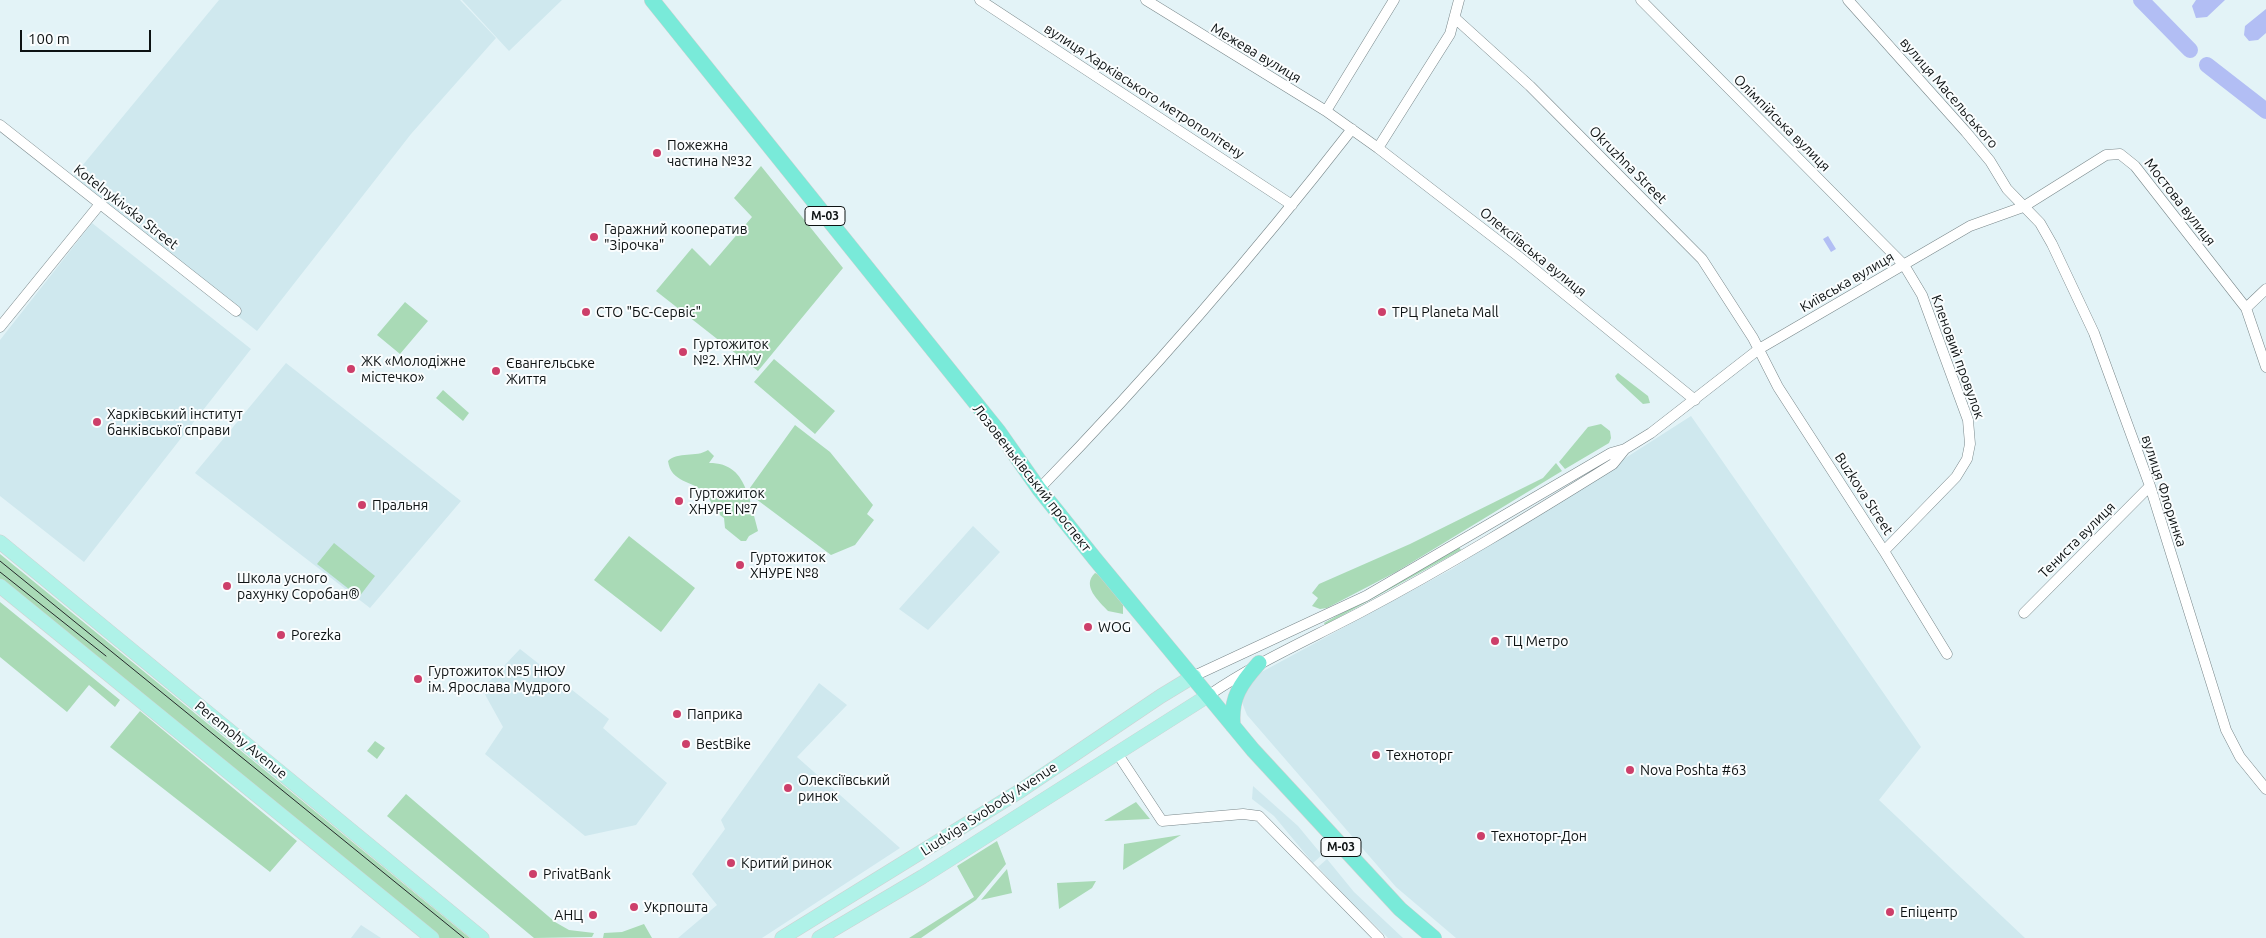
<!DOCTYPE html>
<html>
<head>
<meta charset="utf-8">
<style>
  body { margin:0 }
  #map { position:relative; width:2266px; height:938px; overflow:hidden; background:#e3f3f7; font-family:Ubuntu,sans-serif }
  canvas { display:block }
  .scale { position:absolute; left:20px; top:30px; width:131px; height:22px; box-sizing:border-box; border:2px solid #0d1213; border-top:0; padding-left:6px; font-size:15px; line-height:18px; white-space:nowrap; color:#0d1213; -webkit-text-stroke:4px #fafdfe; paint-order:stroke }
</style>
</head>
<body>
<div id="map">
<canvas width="2266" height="938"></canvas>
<div class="scale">100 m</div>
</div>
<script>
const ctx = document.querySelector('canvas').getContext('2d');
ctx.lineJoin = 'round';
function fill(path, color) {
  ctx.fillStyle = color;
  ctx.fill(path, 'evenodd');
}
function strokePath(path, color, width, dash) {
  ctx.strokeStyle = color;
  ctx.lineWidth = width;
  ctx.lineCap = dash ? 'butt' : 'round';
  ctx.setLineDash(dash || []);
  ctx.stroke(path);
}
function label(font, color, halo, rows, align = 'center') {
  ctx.font = font + ' Ubuntu,sans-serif';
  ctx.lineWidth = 4;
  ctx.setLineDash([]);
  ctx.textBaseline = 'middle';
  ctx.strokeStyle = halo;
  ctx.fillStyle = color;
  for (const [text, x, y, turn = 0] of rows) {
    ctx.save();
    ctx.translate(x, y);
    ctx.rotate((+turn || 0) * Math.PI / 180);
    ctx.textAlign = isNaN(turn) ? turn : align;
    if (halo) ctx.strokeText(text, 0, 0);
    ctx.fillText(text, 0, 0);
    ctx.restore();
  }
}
const built = new Path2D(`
  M219 0H460L496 38 411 134 257 331 68 183Z
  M462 0H562L509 51Z
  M92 223 251 349 84 562 0 496V340Z
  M286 363 461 501 370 608 195 473Z
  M1691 416 1921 747 1879 800 2025 938H1456L1396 887 1247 715 1243 705 1242 694 1256 675 1452 569Z
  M973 526 1000 552 928 630 899 609Z
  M520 649 609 719 603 728 667 783 636 825 585 836 485 754 503 727 482 689Z
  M819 683 847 705 797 757 900 848 762 938H678L717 905 692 874 725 829 721 820Z
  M1253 786 1298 826 1322 855 1313 863 1274 816 1252 799Z
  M1327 859 1354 892 1403 938H1388L1345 896 1318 867Z
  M361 925 381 938H351Z`);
const green = new Path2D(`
  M761 166 843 268 758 371 656 291 692 248 710 266 752 217 734 198Z
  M405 302 428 321 400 354 377 335Z
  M774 359 835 411 815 434 754 382Z
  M1618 373 1648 396 1650 403 1643 404 1617 380 1615 376Z
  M443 390 469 413 463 421 436 398Z
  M1601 424 1610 431 1611 438 1609 443 1565 469 1559 462 1588 427Z
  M795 425 830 452 873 505 867 514 874 520 855 545 831 555 748 493 758 531 749 536 746 541H741L725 528 724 518C714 512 712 501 705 493 692 480 671 483 668 461 678 451 696 458 708 450L714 456 709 463C730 463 740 473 747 492Z
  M1556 463 1562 471 1396 572 1327 608 1320 609 1312 606 1318 598 1312 593 1319 584 1410 544 1543 478Z
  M629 536 695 588 661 632 594 580Z
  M334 543 375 576 359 597 317 564Z
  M1459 547 1461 550 1325 625 1324 623Z
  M0 554 470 938H439L0 580Z
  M1095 573 1100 575 1123 605V614L1108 611C1099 601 1081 586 1095 573Z
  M0 602 120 700 115 707 89 685 67 712 0 657Z
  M140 711 297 841 270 872 110 747Z
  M375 741 385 748 377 759 367 751Z
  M406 794 555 922 569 930 594 933 592 937 534 938 387 816Z
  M1136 802 1150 819 1104 821Z
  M1181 835 1123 870 1124 844Z
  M997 841 1006 864 976 900 921 938H909L974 897 957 866Z
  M1007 869 1012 893 981 900Z
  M1096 881 1092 888 1059 909 1057 883Z
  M644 924 652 938H603L604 933 622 932Z`);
const water = new Path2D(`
  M2196 0H2225L2207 17 2196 18 2192 6Z
  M2266 9V33L2258 40 2249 41 2244 35 2245 26Z
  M1828 236 1836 249 1831 252 1823 239Z`);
const river = new Path2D(`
  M2141 0 2190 50
  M2207 65 2266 111`);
const minor = new Path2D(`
  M980 0 1292 205
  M1146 0 1326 111 1378 148 1518 256 1695 400
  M1641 0 1904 265 1922 295 1968 420 1970 444 1967 459 1956 477 1884 551
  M1848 0 1966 132 1990 161 2007 189 2040 223 2052 244 2094 333 2150 486 2226 730 2240 757 2266 789
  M1456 19 1530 86 1702 259 1753 338 1778 387 1884 551 1947 654
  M1326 111 1394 0
  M0 125 236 311
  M1378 148 1450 34 1459 0
  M2246 308 2266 289
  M0 327 100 204
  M1039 489C1150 375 1254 255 1352 129
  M2024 613 2150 486
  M1194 676 1366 596 1611 453 1625 449 1651 433 1759 349 1970 226 2023 207 2106 155 2120 154 2135 166 2246 308 2266 367
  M1209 695C1257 662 1310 639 1361 612 1448 566 1531 515 1613 464L1625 449
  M1117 753 1162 821 1243 814 1259 816 1379 938`);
const major = new Path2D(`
  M0 542 482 938
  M0 586 432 938
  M782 938 1020 791 1161 696 1194 676
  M819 938 922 877 1209 695`);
const highway = new Path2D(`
  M652 0 999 432 1039 489 1095 559 1253 750 1400 909 1434 938
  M1233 726C1230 698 1241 683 1259 663`);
const tram = new Path2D(`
  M0 561 464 938
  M0 572 106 656`);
const markers = [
  [657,153,5,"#cd3f6a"],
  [594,237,5,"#cd3f6a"],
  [586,312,5,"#cd3f6a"],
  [1382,312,5,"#cd3f6a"],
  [683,352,5,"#cd3f6a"],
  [351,369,5,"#cd3f6a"],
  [496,371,5,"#cd3f6a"],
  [97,422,5,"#cd3f6a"],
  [679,501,5,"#cd3f6a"],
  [362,505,5,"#cd3f6a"],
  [740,565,5,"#cd3f6a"],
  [227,586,5,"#cd3f6a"],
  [1088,627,5,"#cd3f6a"],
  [281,635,5,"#cd3f6a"],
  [1495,641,5,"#cd3f6a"],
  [418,679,5,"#cd3f6a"],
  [677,714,5,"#cd3f6a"],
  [686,744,5,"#cd3f6a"],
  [1376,755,5,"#cd3f6a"],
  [1630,770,5,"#cd3f6a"],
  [788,788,5,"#cd3f6a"],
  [1481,836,5,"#cd3f6a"],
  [731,863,5,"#cd3f6a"],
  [533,874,5,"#cd3f6a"],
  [634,907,5,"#cd3f6a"],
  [1890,912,5,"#cd3f6a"],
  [593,915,5,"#cd3f6a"]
];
const shields = [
  [825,216,40],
  [1341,847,40]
];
const shieldNames = [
  ["М-03",825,216],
  ["М-03",1341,847]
];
const streetNames = [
  ["Межева вулиця",1256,53,31],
  ["вулиця Харківського метрополітену",1144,91,33],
  ["вулиця Масельського",1949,93,49],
  ["Олімпійська вулиця",1782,123,45],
  ["Okruzhna Street",1628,165,45],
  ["Мостова вулиця",2180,202,52],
  ["Kotelnykivska Street",126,207,38],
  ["Олексіївська вулиця",1533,252,39],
  ["Київська вулиця",1847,282,-30],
  ["Кленовий провулок",1958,357,70],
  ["Лозовеньківський проспект",1032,478,52],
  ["вулиця Флоринка",2164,491,72],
  ["Buzkova Street",1864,494,57],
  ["Тениста вулиця",2077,540,-45],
  ["Peremohy Avenue",241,740,39],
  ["Liudviga Svobody Avenue",989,809,-33]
];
const poiNames = [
  ["Пожежна",667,145],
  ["частина №32",667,161],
  ["Гаражний кооператив",604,229],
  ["\"Зірочка\"",604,245],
  ["СТО \"БС-Сервіс\"",596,312],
  ["ТРЦ Planeta Mall",1392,312],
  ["Гуртожиток",693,344],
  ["№2. ХНМУ",693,360],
  ["ЖК «Молодіжне",361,361],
  ["містечко»",361,377],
  ["Євангельське",506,363],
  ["Життя",506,379],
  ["Харківський інститут",107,414],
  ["банківської справи",107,430],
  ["Гуртожиток",689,493],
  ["ХНУРЕ №7",689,509],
  ["Пральня",372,505],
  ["Гуртожиток",750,557],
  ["ХНУРЕ №8",750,573],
  ["Школа усного",237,578],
  ["рахунку Соробан®",237,594],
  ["WOG",1098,627],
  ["Porezka",291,635],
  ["ТЦ Метро",1505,641],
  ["Гуртожиток №5 НЮУ",428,671],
  ["ім. Ярослава Мудрого",428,687],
  ["Паприка",687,714],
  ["BestBike",696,744],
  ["Техноторг",1386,755],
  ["Nova Poshta #63",1640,770],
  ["Олексіївський",798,780],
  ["ринок",798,796],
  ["Техноторг-Дон",1491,836],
  ["Критий ринок",741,863],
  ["PrivatBank",543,874],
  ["Укрпошта",644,907],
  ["Епіцентр",1900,912],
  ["АНЦ",583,915,"right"]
];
fill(built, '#cfe8ee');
fill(green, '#a9dab6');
fill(water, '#b2bef4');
strokePath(river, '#b2bef4', 16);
strokePath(minor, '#79878a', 11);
strokePath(major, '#cfd0d0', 15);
strokePath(highway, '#cfd0d0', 16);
strokePath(minor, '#fff', 10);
strokePath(major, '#aff2e8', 14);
strokePath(highway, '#79ead9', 15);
strokePath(tram, '#242a2b', 1);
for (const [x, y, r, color] of markers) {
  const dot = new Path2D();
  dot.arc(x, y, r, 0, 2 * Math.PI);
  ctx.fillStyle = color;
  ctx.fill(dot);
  strokePath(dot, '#fafdfe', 2);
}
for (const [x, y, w] of shields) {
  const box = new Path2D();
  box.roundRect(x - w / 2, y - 9.5, w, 19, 4);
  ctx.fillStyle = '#fafdfe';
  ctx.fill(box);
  strokePath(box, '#0d1213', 1);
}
label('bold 12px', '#0d1213', null, shieldNames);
label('14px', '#0d1213', '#fafdfe', streetNames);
label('14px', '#0d1213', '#fafdfe', poiNames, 'left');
</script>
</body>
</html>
